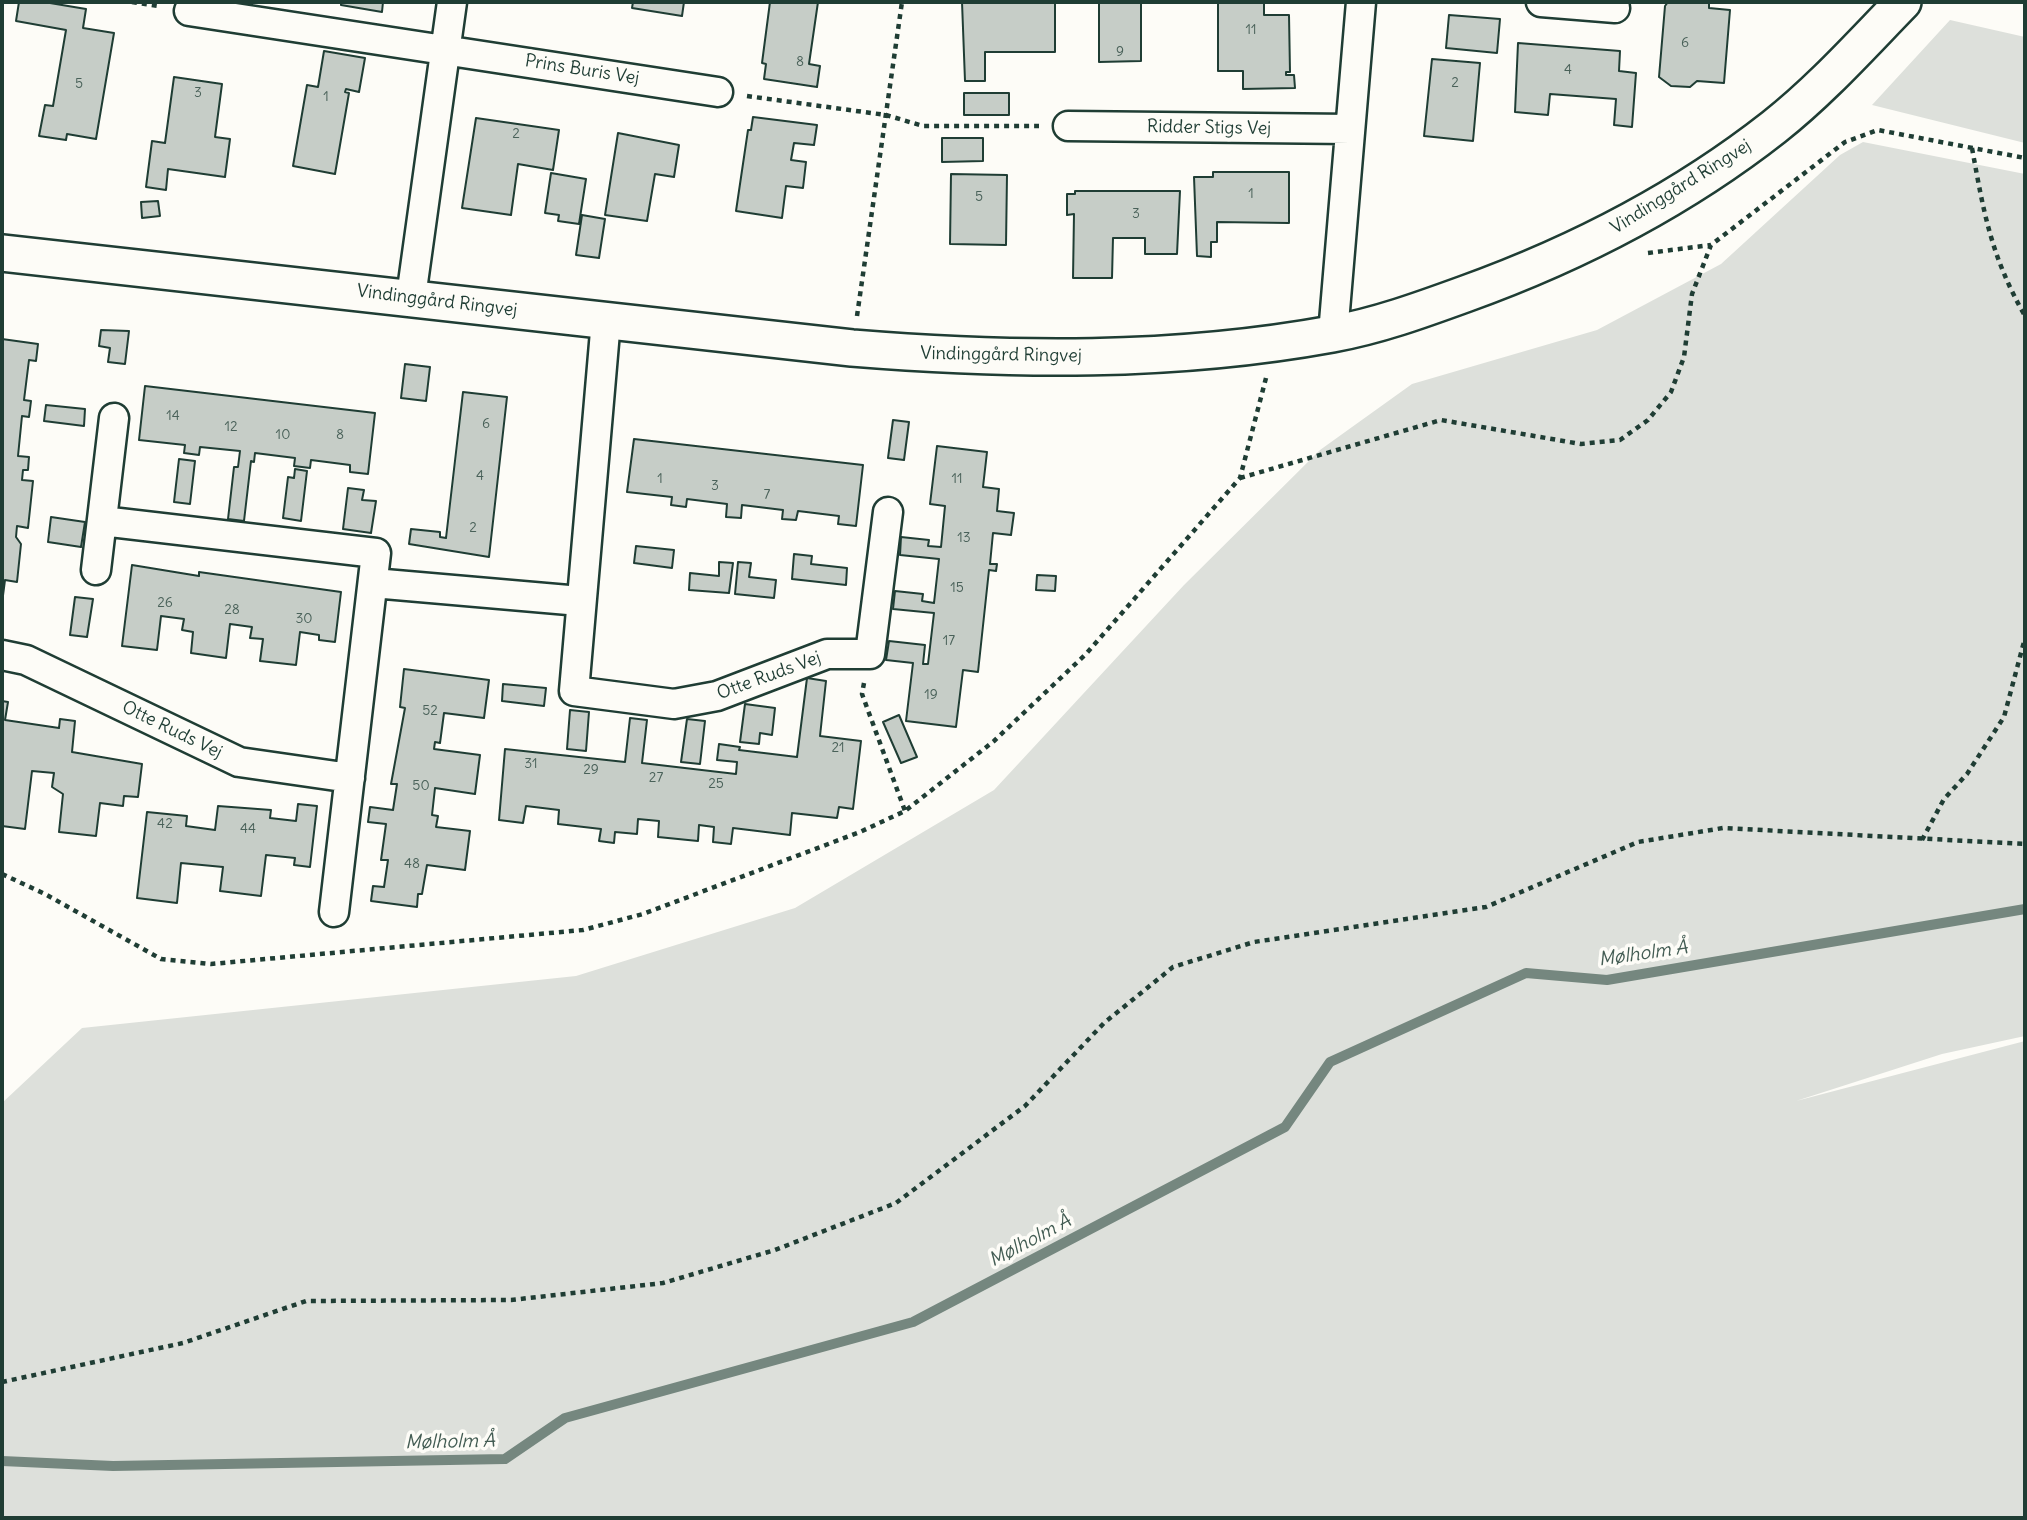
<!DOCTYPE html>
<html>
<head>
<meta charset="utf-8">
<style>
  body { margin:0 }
  #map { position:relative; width:2027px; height:1520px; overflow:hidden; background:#fdfcf7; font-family:Delius,sans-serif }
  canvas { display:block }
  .frame { position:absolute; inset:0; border:4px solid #1f3d34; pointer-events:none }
</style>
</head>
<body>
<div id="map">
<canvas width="2027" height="1520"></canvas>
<div class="frame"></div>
</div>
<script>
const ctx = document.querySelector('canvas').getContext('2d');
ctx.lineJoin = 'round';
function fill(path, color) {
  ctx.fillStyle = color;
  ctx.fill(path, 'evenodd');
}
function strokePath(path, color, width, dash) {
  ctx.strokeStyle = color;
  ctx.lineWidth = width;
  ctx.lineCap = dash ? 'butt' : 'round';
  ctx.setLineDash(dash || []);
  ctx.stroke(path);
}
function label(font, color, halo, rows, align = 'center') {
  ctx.font = font + ' Delius,sans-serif';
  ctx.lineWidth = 7;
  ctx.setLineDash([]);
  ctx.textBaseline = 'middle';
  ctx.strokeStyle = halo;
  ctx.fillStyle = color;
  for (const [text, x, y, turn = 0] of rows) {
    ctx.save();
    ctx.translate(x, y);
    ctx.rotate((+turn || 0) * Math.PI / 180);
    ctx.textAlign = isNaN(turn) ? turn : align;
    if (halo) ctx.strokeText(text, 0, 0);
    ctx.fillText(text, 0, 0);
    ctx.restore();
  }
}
const green = new Path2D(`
  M1950 20 2025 37V143L1872 105Z
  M1863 142 2025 174V1036L1942 1054 1796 1101 2025 1041V1518H2V1103L82 1028 576 976 795 908 994 790 1184 585 1320 450 1412 384 1597 330 1721 264 1840 155Z`);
const stream = new Path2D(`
  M2 1461 113 1466 505 1459 565 1418 913 1322 1285 1127 1330 1062 1526 973 1607 980 2025 909`);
const building = new Path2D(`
  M19 2H44L86 9 83 28 114 33 96 139 67 134 66 140 39 136 45 105 53 106 66 30 16 21Z
  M341 2H383L382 12 341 5Z
  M633 2H684L682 16 632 8Z
  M770 2H818L809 64 820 66 817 87 764 79 766 64 762 63Z
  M962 2 1055 3V52H985V81H965Z
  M1099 2H1141V61L1099 62Z
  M1218 2H1264V15H1289L1290 72H1286V75H1294L1295 88 1243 89V71H1218Z
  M1668 2H1709V8L1730 10 1724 83 1697 81 1690 87 1671 86 1659 77 1665 6Z
  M1449 15 1500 19 1497 53 1446 48Z
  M1518 43 1620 51 1619 71 1636 73 1632 127 1614 125 1616 99 1550 94 1548 115 1515 112Z
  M324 51 365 58 359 92 346 89 345 92 349 93 335 174 293 166 307 85 318 87Z
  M1432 59 1480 63 1473 141 1424 136Z
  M174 77 222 84 215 137 230 139 225 177 168 169 166 190 146 187 152 141 165 143Z
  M964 93H1009V115H964Z
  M753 117 817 125 814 145 794 143 791 160 806 162 803 188 786 186 782 218 736 211 748 130H751Z
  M476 118 559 130 553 170 518 164 511 215 462 208Z
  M618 133 679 145 674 177 655 174 647 221 605 215Z
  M942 138H983V161L942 162Z
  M1213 172H1289V223L1217 222V242H1211V257L1197 256 1194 177H1213Z
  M551 173 586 179 579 224 558 221 559 215 545 213Z
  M951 174 1007 175 1006 245 950 244Z
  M1075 191H1180L1177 254H1145V238H1113L1112 278H1073L1074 214 1067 215V194H1075Z
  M158 201 160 216 142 218 141 202Z
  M582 215 605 219 599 258 576 255Z
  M101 330 129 331 125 364 108 362 110 348 99 346Z
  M2 339 38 344 36 361 29 360 24 400 31 401 29 417 22 416 18 456 29 457 28 470H23L22 480 33 481 28 528 17 526 16 537 21 544 17 582 5 580 2 603Z
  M405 364 430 367 426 401 401 398Z
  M145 386 375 413 368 474 350 472V465L311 460 310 468 294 466 295 458 255 453 254 462 251 461 244 521 228 519 234 467H238L240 451 200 447 199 455 184 453 185 445 139 440Z
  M463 392 507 397 489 557 409 544 411 529 440 532V537L446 538Z
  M46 405 85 409 84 426 44 421Z
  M893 420 909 422 904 460 888 458Z
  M634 439 863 465 856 526 838 524 839 516 798 511 796 520 782 519 783 510 742 505 741 518 726 517 727 504 687 499 686 507 671 505 672 497 627 492Z
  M937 446 987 452 983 487 999 489 997 511 1014 513 1011 535 993 533 990 564H997L996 571 989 570 978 672 963 670 956 727 906 721 913 663 886 660 889 641 925 645 923 664H928L934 613 893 609 895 591 923 594 922 601 934 603 939 559 900 555 901 537 929 540 928 546 941 547 945 506 930 504Z
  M179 459 195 461 190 504 174 502Z
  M295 469 307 471 301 521 283 518 288 477 294 478Z
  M348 488 364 490 362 500 376 501 371 533 343 529Z
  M51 517 85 522 81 547 48 542Z
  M636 546 674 550 672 568 634 563Z
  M794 554 812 556 811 564 847 568 846 585 792 579Z
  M719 562 733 563 729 593 689 590 690 573 719 576Z
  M738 562 751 563 749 577 776 580 774 598 735 594Z
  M132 565 199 576V572L341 592 335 642 319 640V635L300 632 296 665 260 661 263 639 250 638 252 627 230 624 226 658 191 653 193 632 182 630 184 619 161 616 157 650 122 646Z
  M1037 575 1056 576 1055 591 1036 590Z
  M75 597 93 599 87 637 70 635Z
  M404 669 489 680 484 718 444 713 440 743 435 742 434 749 480 755 475 794 435 788 432 815 438 816 436 827 470 831 465 870 427 865 422 894H418L417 907 371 901 373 886 384 887 388 860H381L386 824 368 822 370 807 393 810 397 784H391L405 708 400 707Z
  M807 678 826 681 820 736 861 741 853 809 839 807 837 818 792 813 790 835 733 828 731 844 713 842 714 827 699 825 698 841 658 837 659 821 638 819 637 834 615 832 614 843 599 841 601 829 558 824 559 810 526 806 523 823 499 820 505 749 625 762 630 718 647 720 642 763 736 774 737 762 717 760 719 744 740 747 739 750 797 757Z
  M503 684 546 688 544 706 502 701Z
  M2 701 8 702 5 720 59 728 60 719 75 721 72 752 142 764 138 797 124 796 123 806 100 803 96 836 59 832 63 794 52 787 54 773 32 771 25 829 2 826Z
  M745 704 775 708 772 735 760 733 759 744 740 742Z
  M570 710 589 712 586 751 567 749Z
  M899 715 917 757 901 763 883 722Z
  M687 719 705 721 700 764 681 762Z
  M298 804 317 806 310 867 294 865 295 858 266 855 261 896 220 891 223 867 181 863 177 903 137 898 147 812 187 816 186 826 215 830 218 806 271 810 270 818 296 821Z`);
const path = new Path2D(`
  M132 2 159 6
  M747 96 886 115 923 126H1039
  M1972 148C1984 214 1991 256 2025 316
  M1648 253 1711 245
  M857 316 902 2
  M1240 478 1441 420 1581 444 1620 440 1648 420 1671 392 1684 357 1692 294 1711 245 1845 142 1878 130 2025 158
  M864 683 862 694 905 811
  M1922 840 1944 799 1967 774 2004 717 2025 638
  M2 874 45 894 161 959 211 964 583 930 643 914 860 832 905 811 994 741 1086 654 1240 478 1266 378
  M2 1382 183 1343 306 1301 511 1300 663 1283 775 1250 896 1203 1025 1106 1104 1023 1173 967 1254 942 1486 907 1638 842 1723 828 2025 844`);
const minor = new Path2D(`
  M1541 2 1615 8
  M189 11 718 92
  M1068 126 1350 129
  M411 297 452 2
  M606 320 574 691 674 704 717 696 827 654H870L888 512
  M1333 334 1361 2
  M102 521 376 553 334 912
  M96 570 114 418
  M373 583 580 601
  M2 655 26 660 239 762 350 778`);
const tertiary = new Path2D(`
  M2 253 852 348C1012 361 1173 363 1332 334 1377 326 1421 310 1465 294 1576 254 1681 200 1774 127 1821 90 1862 44 1903 2`);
const numberNames = [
  ["11",1251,30],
  ["6",1685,43],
  ["9",1120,52],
  ["8",800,62],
  ["4",1568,70],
  ["2",1455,83],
  ["5",79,84],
  ["3",198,93],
  ["1",326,97],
  ["2",516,134],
  ["1",1251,194],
  ["5",979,197],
  ["3",1136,214],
  ["14",173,416],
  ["6",486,424],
  ["12",231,427],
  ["10",283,435],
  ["8",340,435],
  ["4",480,476],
  ["1",660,479],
  ["11",957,479],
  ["3",715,486],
  ["7",767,495],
  ["2",473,528],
  ["13",964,538],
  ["15",957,588],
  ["26",165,603],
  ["28",232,610],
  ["30",304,619],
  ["17",949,641],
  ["19",931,695],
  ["52",430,711],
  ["21",838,748],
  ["31",531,764],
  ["29",591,770],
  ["27",656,778],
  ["25",716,784],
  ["50",421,786],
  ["42",165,824],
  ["44",248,829],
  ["48",412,864]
];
const streetNames = [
  ["Prins Buris Vej",582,70,9],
  ["Ridder Stigs Vej",1209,128,1],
  ["Vindinggård Ringvej",1681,187,-32],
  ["Vindinggård Ringvej",437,301,7],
  ["Vindinggård Ringvej",1001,355,1],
  ["Otte Ruds Vej",769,676,-20],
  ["Otte Ruds Vej",172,730,26]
];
const waterNames = [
  ["Mølholm Å",1643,954,-8],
  ["Mølholm Å",1030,1241,-28],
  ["Mølholm Å",450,1442,-1]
];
fill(green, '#dde0db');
strokePath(stream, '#75877f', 10);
fill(building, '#c6cdc7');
strokePath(building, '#1f3d34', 2);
strokePath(minor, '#1f3d34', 33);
strokePath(tertiary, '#1f3d34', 40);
strokePath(path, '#1f3d34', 4.5, [5, 5]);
strokePath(minor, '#fdfcf7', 28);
strokePath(tertiary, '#fdfcf7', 35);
label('14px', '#496159', null, numberNames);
label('18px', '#1f3d34', '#fdfcf7', streetNames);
label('italic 19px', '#435c53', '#fdfcf7', waterNames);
</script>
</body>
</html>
